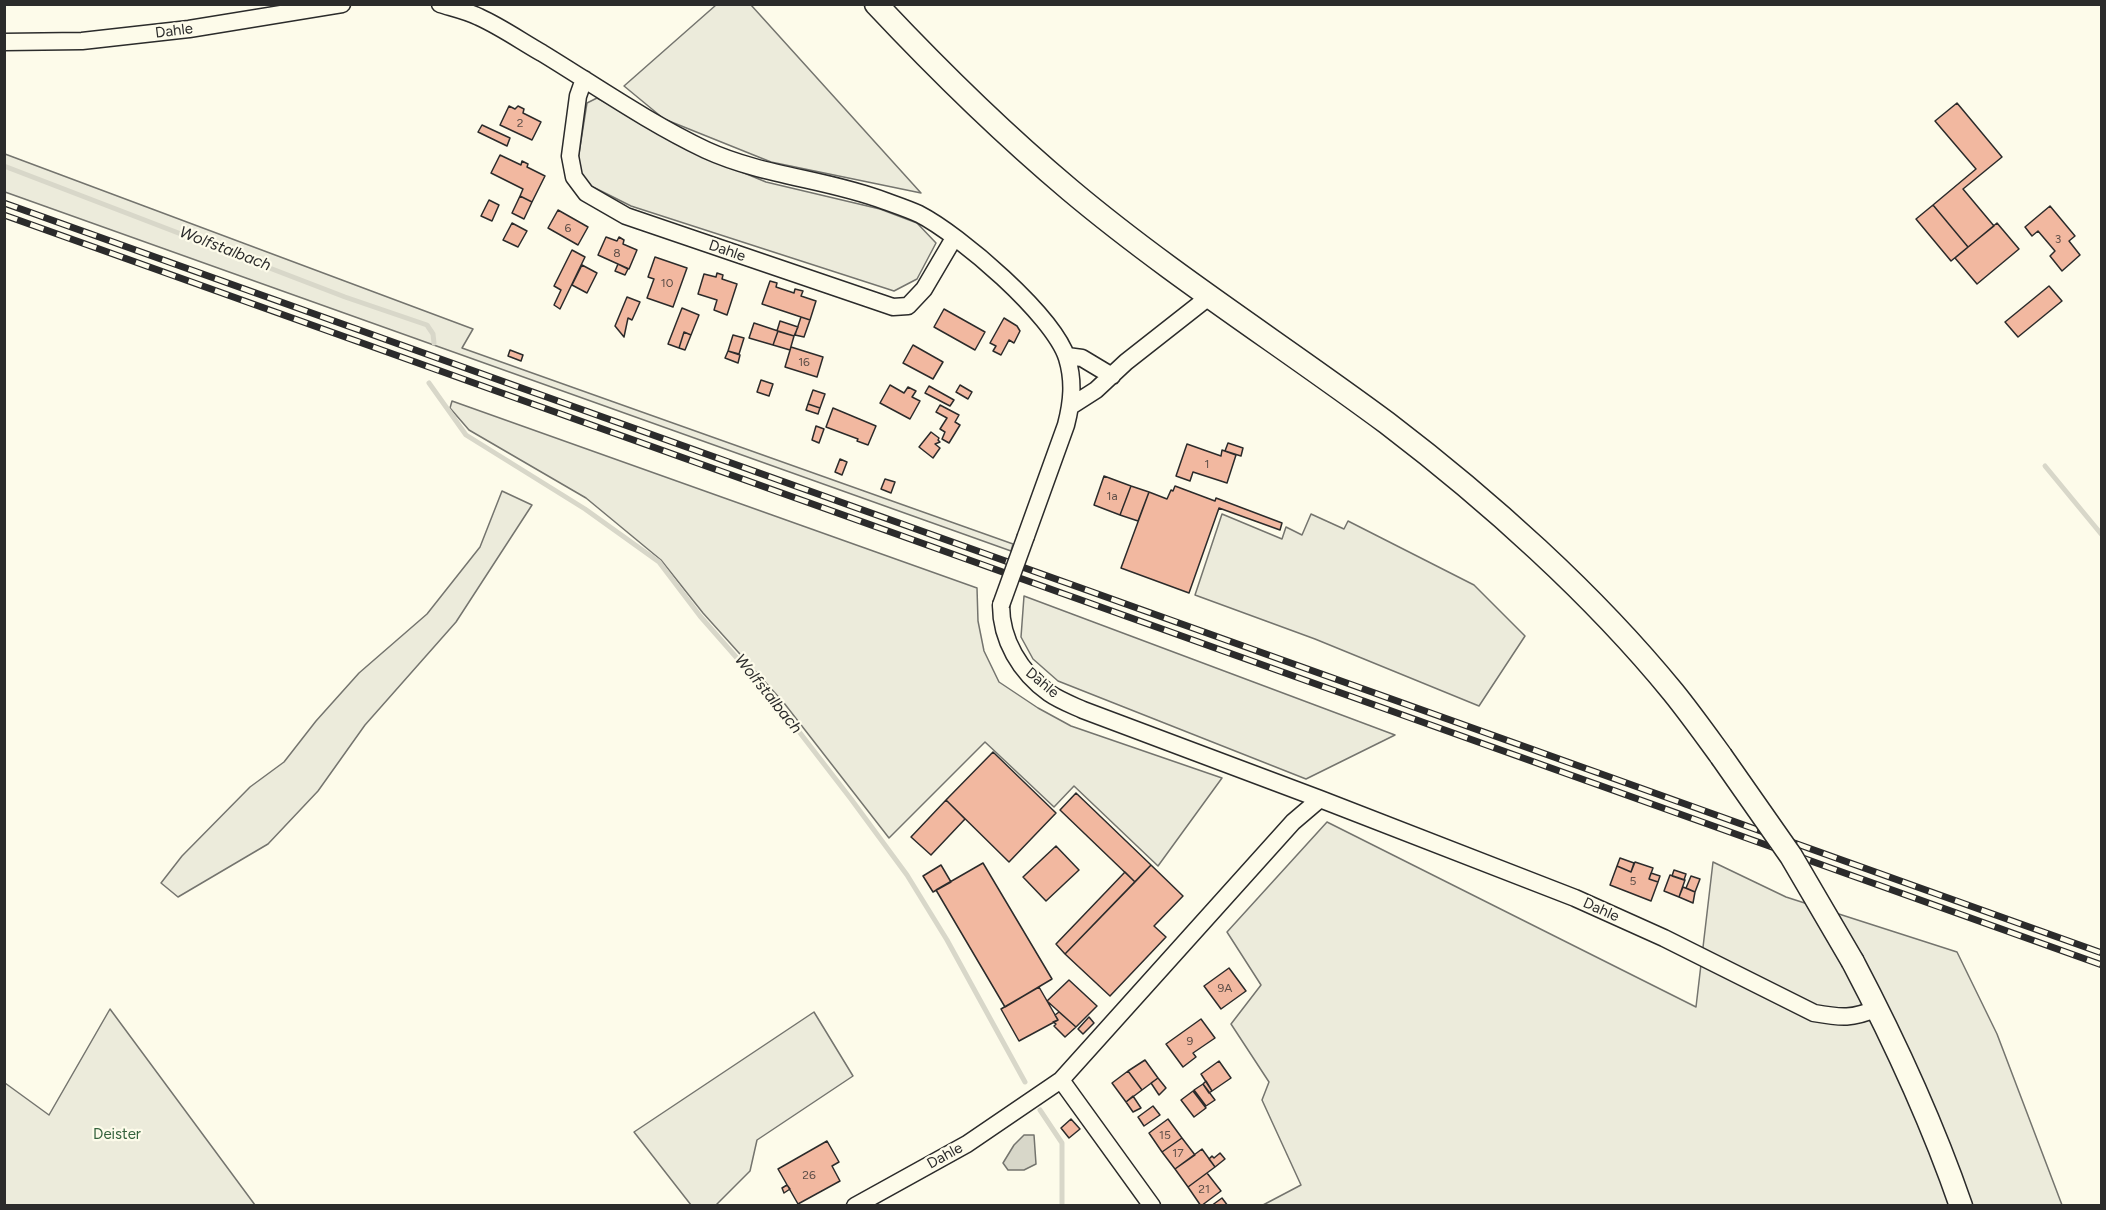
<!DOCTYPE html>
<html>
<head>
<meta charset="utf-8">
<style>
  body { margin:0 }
  #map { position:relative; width:2106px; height:1210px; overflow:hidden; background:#fdfbea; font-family:Figtree,sans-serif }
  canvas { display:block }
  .frame { position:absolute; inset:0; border:6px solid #2b2b2b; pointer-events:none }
</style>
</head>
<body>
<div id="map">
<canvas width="2106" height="1210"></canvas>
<div class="frame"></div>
</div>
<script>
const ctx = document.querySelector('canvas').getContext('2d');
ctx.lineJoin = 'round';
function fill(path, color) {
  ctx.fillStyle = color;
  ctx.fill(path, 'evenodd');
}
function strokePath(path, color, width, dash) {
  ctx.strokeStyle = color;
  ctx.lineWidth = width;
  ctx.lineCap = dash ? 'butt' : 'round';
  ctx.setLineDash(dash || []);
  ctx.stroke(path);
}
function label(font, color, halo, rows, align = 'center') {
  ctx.font = font + ' Figtree,sans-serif';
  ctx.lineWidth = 4.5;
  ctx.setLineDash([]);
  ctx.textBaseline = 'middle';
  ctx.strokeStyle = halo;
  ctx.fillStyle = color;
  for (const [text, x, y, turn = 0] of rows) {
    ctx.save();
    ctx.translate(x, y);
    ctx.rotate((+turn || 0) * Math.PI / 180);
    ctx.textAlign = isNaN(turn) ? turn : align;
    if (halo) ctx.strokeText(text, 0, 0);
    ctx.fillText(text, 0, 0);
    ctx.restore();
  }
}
const green = new Path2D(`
  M716 5H751L921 193 771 162 664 119 624 86Z
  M597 98 708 158 766 182 880 209 917 223 936 243 917 279 894 291 631 206 589 185 581 174 578 160 587 103Z
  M5 154 473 329 462 348 1013 544 1011 551 5 192Z
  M452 401 977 588 978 621 984 651 999 682 1038 708 1071 726 1222 778 1158 866 1074 786 1054 807 985 742 889 838 784 703 703 613 661 560 586 498 469 430 450 408Z
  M502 491 532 505 456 622 365 725 318 791 268 844 178 897 161 883 182 856 250 787 284 762 316 721 359 673 427 614 480 547Z
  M1222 514 1282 539 1286 527 1302 535 1311 514 1344 529 1348 521 1474 585 1525 636 1479 706 1315 639 1195 595Z
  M1024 596 1395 735 1306 779 1058 681 1033 659 1021 637Z
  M1327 822 1696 1007 1713 862 1786 897 1957 952 1997 1034 2062 1205H1263L1301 1185 1262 1100 1269 1082 1231 1024 1261 985 1227 932Z
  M110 1009 255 1205H5V1083L49 1115Z
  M814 1012 853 1076 757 1140 750 1171 716 1205H691L634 1132Z`);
const water = new Path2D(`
  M1024 1135H1034L1036 1164 1024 1170H1008L1003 1163 1014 1145Z`);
const stream = new Path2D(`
  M4 166 345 297 427 325 433 334 434 343
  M429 383 466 435 585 509 659 562 700 616 780 707 851 799 907 875 947 940 1025 1082
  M2045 466 2102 535
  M1040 1110 1062 1143V1206`);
const building = new Path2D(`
  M1957 103 2002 157 1963 189 1994 226 1968 247 1933 205 1976 169 1935 121Z
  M509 106 515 109 518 106 524 109 523 113 541 122 532 140 500 125Z
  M482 125 510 138 507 146 478 132Z
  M500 155 521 165 522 161 528 164 527 167 545 176 532 202 520 196 523 189 491 173Z
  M520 196 532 202 524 219 512 213Z
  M489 200 499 205 492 221 481 216Z
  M1933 205 1968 247 1951 261 1916 219Z
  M2050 206 2075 236 2069 241 2080 255 2062 271 2050 256 2055 251 2038 231 2032 236 2025 227Z
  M558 210 588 227 578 245 548 228Z
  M512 223 527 231 518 247 503 240Z
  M1997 223 2019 249 1977 284 1955 258Z
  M606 237 617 241 619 237 624 240 623 244 637 250 629 269 598 255Z
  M572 250 585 257 560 309 554 305 561 290 554 286Z
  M655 257 687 268 673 307 647 298 654 279 648 277Z
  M618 264 628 269 625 275 615 271Z
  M582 265 597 273 587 293 572 285Z
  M717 273 723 275 722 279 737 284 727 315 714 310 717 300 698 294 704 274 716 277Z
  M770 281 777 283 776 287 794 293 795 289 803 291 801 296 816 301 810 320 762 304Z
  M2049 286 2062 301 2018 337 2005 322Z
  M627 297 640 302 632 320 628 318 624 337 615 326Z
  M682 308 699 315 691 335 684 332 679 348 668 344Z
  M944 309 985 332 975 350 934 327Z
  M801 317 810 320 804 337 795 335Z
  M1004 318 1017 326 1020 331 1014 343 1009 340 1001 355 993 351 996 346 990 343Z
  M780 321 798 327 794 336 777 331Z
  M754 323 778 331 773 345 749 338Z
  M778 331 794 336 790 350 773 345Z
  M684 332 691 335 685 350 679 348Z
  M733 335 744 338 739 354 728 351Z
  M913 345 943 362 933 379 903 363Z
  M791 347 823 357 817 377 785 367Z
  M510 350 523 355 521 361 508 356Z
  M728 351 740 355 738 363 725 358Z
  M761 380 773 384 769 396 757 392Z
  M890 385 904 393 908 387 916 391 912 397 920 401 910 419 880 403Z
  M960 385 972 392 968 399 956 392Z
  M929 386 954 400 950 406 925 393Z
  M813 390 825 394 820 408 808 404Z
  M808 404 820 408 818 414 806 410Z
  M940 405 959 415 955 422 960 425 949 443 942 439 945 432 940 429 947 418 936 412Z
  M833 408 876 426 868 445 857 441 858 439 826 427Z
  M816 426 824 429 819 443 812 440Z
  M931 432 939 438 938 440 940 442 935 444 940 448 933 458 919 447Z
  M1228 443 1243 448 1241 456 1225 451Z
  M1187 444 1221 456 1222 450 1236 455 1227 483 1193 472 1190 481 1176 476Z
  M840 459 847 462 842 475 835 472Z
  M1104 476 1131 486 1120 515 1094 505Z
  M885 479 895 482 891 493 881 489Z
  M1131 486 1149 492 1138 521 1120 515Z
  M1175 486 1215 501 1216 498 1282 523 1280 530 1219 508 1189 593 1121 568 1149 492 1167 499 1171 490 1173 491Z
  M993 752 1056 813 1009 862 946 800Z
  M1076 793 1151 865 1135 882 1060 810Z
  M946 800 965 819 931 855 911 837Z
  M1056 846 1079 870 1046 901 1023 877Z
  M1620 858 1634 863 1631 872 1617 866Z
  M1635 862 1653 868 1649 879 1658 882 1651 901 1610 885 1617 866 1631 872Z
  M983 863 1052 979 1005 1007 936 890Z
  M941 865 951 882 933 892 923 876Z
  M1151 865 1183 896 1154 926 1166 937 1110 996 1065 954Z
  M1674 870 1686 874 1684 880 1672 876Z
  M1125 872 1135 882 1065 954 1056 944Z
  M1651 873 1660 876 1658 882 1649 879Z
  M1670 875 1685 880 1679 897 1664 891Z
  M1691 876 1700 879 1695 892 1686 888Z
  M1683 887 1695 892 1693 903 1679 897Z
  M1229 968 1246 991 1221 1009 1204 986Z
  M1069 980 1097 1006 1076 1027 1047 1001Z
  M1039 987 1058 1020 1019 1041 1001 1009Z
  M1059 1012 1076 1027 1065 1037 1054 1026 1056 1024 1053 1022 1058 1020 1055 1015Z
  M1089 1017 1094 1023 1083 1034 1078 1029Z
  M1201 1019 1215 1038 1193 1053 1196 1057 1183 1067 1166 1044Z
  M1145 1060 1158 1078 1142 1090 1128 1071Z
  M1219 1061 1231 1078 1212 1091 1201 1074Z
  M1128 1071 1142 1090 1126 1102 1112 1083Z
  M1158 1078 1166 1088 1159 1095 1151 1083Z
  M1206 1081 1212 1091 1209 1093 1203 1084Z
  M1203 1084 1215 1100 1206 1106 1194 1090Z
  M1193 1091 1206 1108 1194 1117 1181 1100Z
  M1133 1096 1141 1108 1133 1112 1126 1102Z
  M1153 1106 1160 1115 1144 1126 1138 1117Z
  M1071 1119 1080 1129 1069 1138 1061 1128Z
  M1168 1119 1182 1138 1162 1152 1149 1133Z
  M1182 1138 1195 1155 1175 1169 1162 1152Z
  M827 1141 839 1162 832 1166 840 1181 798 1204 778 1169Z
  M1202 1149 1215 1167 1188 1187 1175 1169Z
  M1220 1153 1225 1159 1215 1167 1209 1159 1212 1156 1214 1158Z
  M1207 1173 1221 1191 1201 1206 1188 1187Z
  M787 1185 790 1189 784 1193 782 1188Z
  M1222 1198 1228 1206H1211Z`);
const street = new Path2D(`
  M440 4C453 8 467 11 479 17 501 27 521 41 542 53 596 86 649 123 706 150 763 176 827 179 885 201 896 205 908 209 919 214 960 235 1053 315 1067 358 1074 381 1072 402 1066 425L1026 536
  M4 42 82 41 189 29 342 4
  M584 79 578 96 570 156 574 177 586 193 626 216 893 307 908 306 924 289 954 238
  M1067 356 1082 358 1112 376
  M1071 406 1096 390 1126 362 1210 296
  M1001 605C1001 640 1020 672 1049 693 1059 700 1072 705 1083 710L1320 799 1575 898 1664 938 1814 1013C1842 1018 1852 1019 1878 1008
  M1061 1080 1152 1206
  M855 1206 967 1144 1061 1080 1293 822 1320 799`);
const secondary = new Path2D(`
  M876 4C938 70 1001 132 1070 190 1170 274 1282 345 1387 423 1488 500 1593 594 1673 692 1690 713 1705 734 1721 756
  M1853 962C1894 1040 1932 1122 1961 1206`);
const rail = new Path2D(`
  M4 203 2102 953
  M4 215 2102 965`);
const streetBridge = new Path2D(`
  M1001 605 1026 536`);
const secondaryBridge = new Path2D(`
  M1721 756 1791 856 1853 962`);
const numberNames = [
  ["2",520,123],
  ["6",568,228],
  ["3",2058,239],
  ["8",617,253],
  ["10",667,283],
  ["16",804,362],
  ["1",1207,464],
  ["1a",1112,496],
  ["5",1633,881],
  ["9A",1225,988],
  ["9",1190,1041],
  ["15",1165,1135],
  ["17",1178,1153],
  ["26",809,1175],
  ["21",1204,1189]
];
const streetNames = [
  ["Dahle",174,31,-7],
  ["Dahle",727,251,19],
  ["Dahle",1042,683,40],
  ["Dahle",1601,910,24],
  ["Dahle",945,1156,-29]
];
const parkNames = [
  ["Deister",117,1135]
];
const waterNames = [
  ["Wolfstalbach",225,249,21],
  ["Wolfstalbach",768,694,51]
];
fill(green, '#ecebdb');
strokePath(green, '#74746e', 1.5);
fill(water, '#d8d7c9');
strokePath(water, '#74746e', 1.5);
strokePath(stream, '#d8d7c9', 5);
fill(building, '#f2b8a0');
strokePath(building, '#2b2b2b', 1.5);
strokePath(street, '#2b2b2b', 19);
strokePath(secondary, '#2b2b2b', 25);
strokePath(street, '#fdfbea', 16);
strokePath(secondary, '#fdfbea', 22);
strokePath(rail, '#2b2b2b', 7);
strokePath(rail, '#fdfbea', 4.5, [14]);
strokePath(streetBridge, '#2b2b2b', 19, []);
strokePath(secondaryBridge, '#2b2b2b', 25, []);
strokePath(streetBridge, '#fdfbea', 16);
strokePath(secondaryBridge, '#fdfbea', 22);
label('12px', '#5d4e48', null, numberNames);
label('15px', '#2b2b2b', '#fdfbea', streetNames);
label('15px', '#34623c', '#fdfbea', parkNames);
label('italic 16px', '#2b2b2b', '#fdfbea', waterNames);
</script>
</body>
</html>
